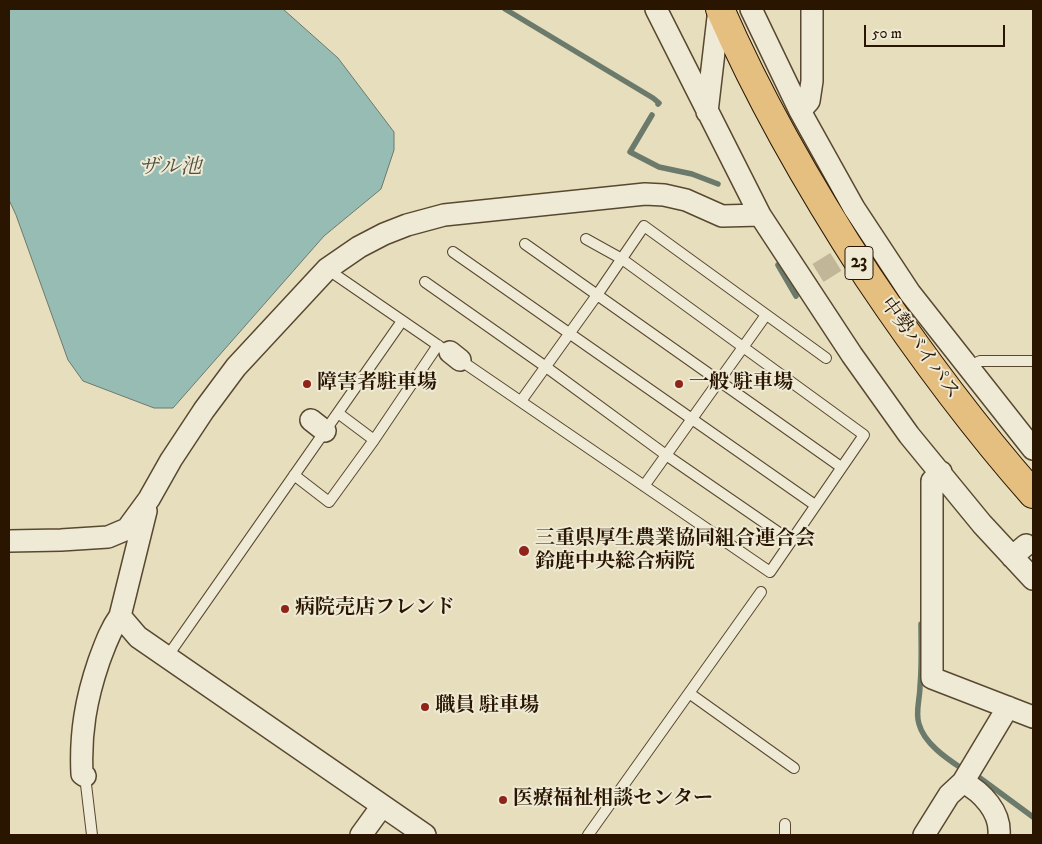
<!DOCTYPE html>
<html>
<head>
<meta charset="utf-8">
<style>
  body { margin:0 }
  #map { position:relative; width:1042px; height:844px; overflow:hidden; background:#e7debe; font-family:"IM FELL DW Pica",serif }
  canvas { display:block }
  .frame { position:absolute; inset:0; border:10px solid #2a1600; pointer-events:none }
  .scale { position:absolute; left:864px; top:25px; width:141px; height:22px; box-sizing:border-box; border:2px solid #2a1600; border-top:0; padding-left:6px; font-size:15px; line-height:18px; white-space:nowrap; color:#2a1600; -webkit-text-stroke:4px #efead5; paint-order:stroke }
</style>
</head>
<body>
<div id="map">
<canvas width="1042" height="844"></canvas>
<div class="frame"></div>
<div class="scale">50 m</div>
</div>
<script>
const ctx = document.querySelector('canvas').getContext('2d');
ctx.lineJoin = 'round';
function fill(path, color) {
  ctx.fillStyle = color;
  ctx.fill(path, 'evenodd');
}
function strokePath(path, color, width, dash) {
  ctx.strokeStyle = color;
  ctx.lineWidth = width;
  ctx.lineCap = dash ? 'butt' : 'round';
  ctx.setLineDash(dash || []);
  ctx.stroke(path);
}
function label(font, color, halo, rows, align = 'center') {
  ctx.font = font + ' "IM FELL DW Pica","Noto Serif JP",serif';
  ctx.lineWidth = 4;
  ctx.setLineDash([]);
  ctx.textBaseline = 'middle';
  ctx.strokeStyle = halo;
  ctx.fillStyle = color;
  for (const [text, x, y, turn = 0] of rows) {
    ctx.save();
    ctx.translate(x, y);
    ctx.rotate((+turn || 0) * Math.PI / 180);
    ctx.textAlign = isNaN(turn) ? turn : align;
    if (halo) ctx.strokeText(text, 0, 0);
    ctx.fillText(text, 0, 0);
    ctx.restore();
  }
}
const water = new Path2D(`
  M9 9H283L338 58 394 132V150L381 189 324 236 173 408H154L83 381 68 360 16 215 9 200Z`);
const stream = new Path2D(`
  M505 9 653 98 659 103 658 104
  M652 115 630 152 659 167 692 174 718 184
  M778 265 796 296
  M921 624C921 645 922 665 920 686 920 699 915 712 919 724 924 743 946 758 961 768
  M976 775 1033 817`);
const streetTunnel = new Path2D(`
  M818 273 863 245`);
const lane = new Path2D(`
  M525 244 841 467
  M453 252 815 505
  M327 269 442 348
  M425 282 546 367 666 455 791 541
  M460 360 770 572 864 435 622 259 586 239
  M968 367 980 361H1033
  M521 401 597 295 644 226 826 358
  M338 413 374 440
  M294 475 329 502 374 440 438 345
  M644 486 766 315
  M167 657 402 321
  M689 693 794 768
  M85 776 92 835
  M785 824V835
  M588 835 761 592`);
const street = new Path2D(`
  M656 9 760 215
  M751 9 800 111 854 208 910 293 1033 449
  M800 111 809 101 812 81V9
  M707 112 719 9
  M450 352 460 360
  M311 420 325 431
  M941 472 932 481V678L1033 717
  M146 511 120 616 138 637 425 835
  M9 541 61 540 108 537 127 529 149 499 171 460 204 410 236 367 327 269 359 247 384 234 407 225 444 215 645 194 664 195 686 200 722 216 760 215 852 355 909 435 982 524 1033 579
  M1012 557 1026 545
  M85 776 82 774C80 733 86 699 99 661 105 645 110 630 120 616
  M963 782C982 792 1001 812 999 835
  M361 835 382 806
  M924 835 949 795 963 782 1008 707`);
const highway = new Path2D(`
  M720 9C761 103 812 191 868 277 919 353 973 426 1033 494`);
const markers = [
  [307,384,5,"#8f2418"],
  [679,384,5,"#8f2418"],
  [524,551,6,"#8f2418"],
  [285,609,5,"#8f2418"],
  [425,707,5,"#8f2418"],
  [503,800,5,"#8f2418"]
];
const shields = [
  [859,263,28]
];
const shieldNames = [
  ["23",859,263]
];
const streetNames = [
  ["中勢バイパス",919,349,54]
];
const poiNames = [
  ["障害者駐車場",317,384],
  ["一般 駐車場",689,384],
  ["三重県厚生農業協同組合連合会",535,540],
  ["鈴鹿中央総合病院",535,563],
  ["病院売店フレンド",295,609],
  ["職員 駐車場",435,707],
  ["医療福祉相談センター",513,800]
];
const waterNames = [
  ["ザル池",170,169]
];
fill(water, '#97bcb3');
strokePath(water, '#6b7a6b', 1);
strokePath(stream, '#6b7a6b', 5.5);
strokePath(streetTunnel, '#c1b698', 21, [21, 11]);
strokePath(lane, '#594830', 12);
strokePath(street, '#594830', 24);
strokePath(highway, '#2a1600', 30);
strokePath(lane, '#efead5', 10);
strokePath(street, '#efead5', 21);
strokePath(highway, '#e4bf7f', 28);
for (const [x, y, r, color] of markers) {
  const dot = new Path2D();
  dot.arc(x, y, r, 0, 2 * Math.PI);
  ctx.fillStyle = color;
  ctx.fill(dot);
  strokePath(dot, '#efead5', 2);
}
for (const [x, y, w] of shields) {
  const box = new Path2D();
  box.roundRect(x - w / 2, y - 16.5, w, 33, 4);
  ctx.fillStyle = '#efead5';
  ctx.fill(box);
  strokePath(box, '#2a1600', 1);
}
label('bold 19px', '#2a1600', null, shieldNames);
label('20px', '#2a1600', '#efead5', streetNames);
label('bold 20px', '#2a1600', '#efead5', poiNames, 'left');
label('italic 21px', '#50503f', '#efead5', waterNames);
</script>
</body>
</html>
